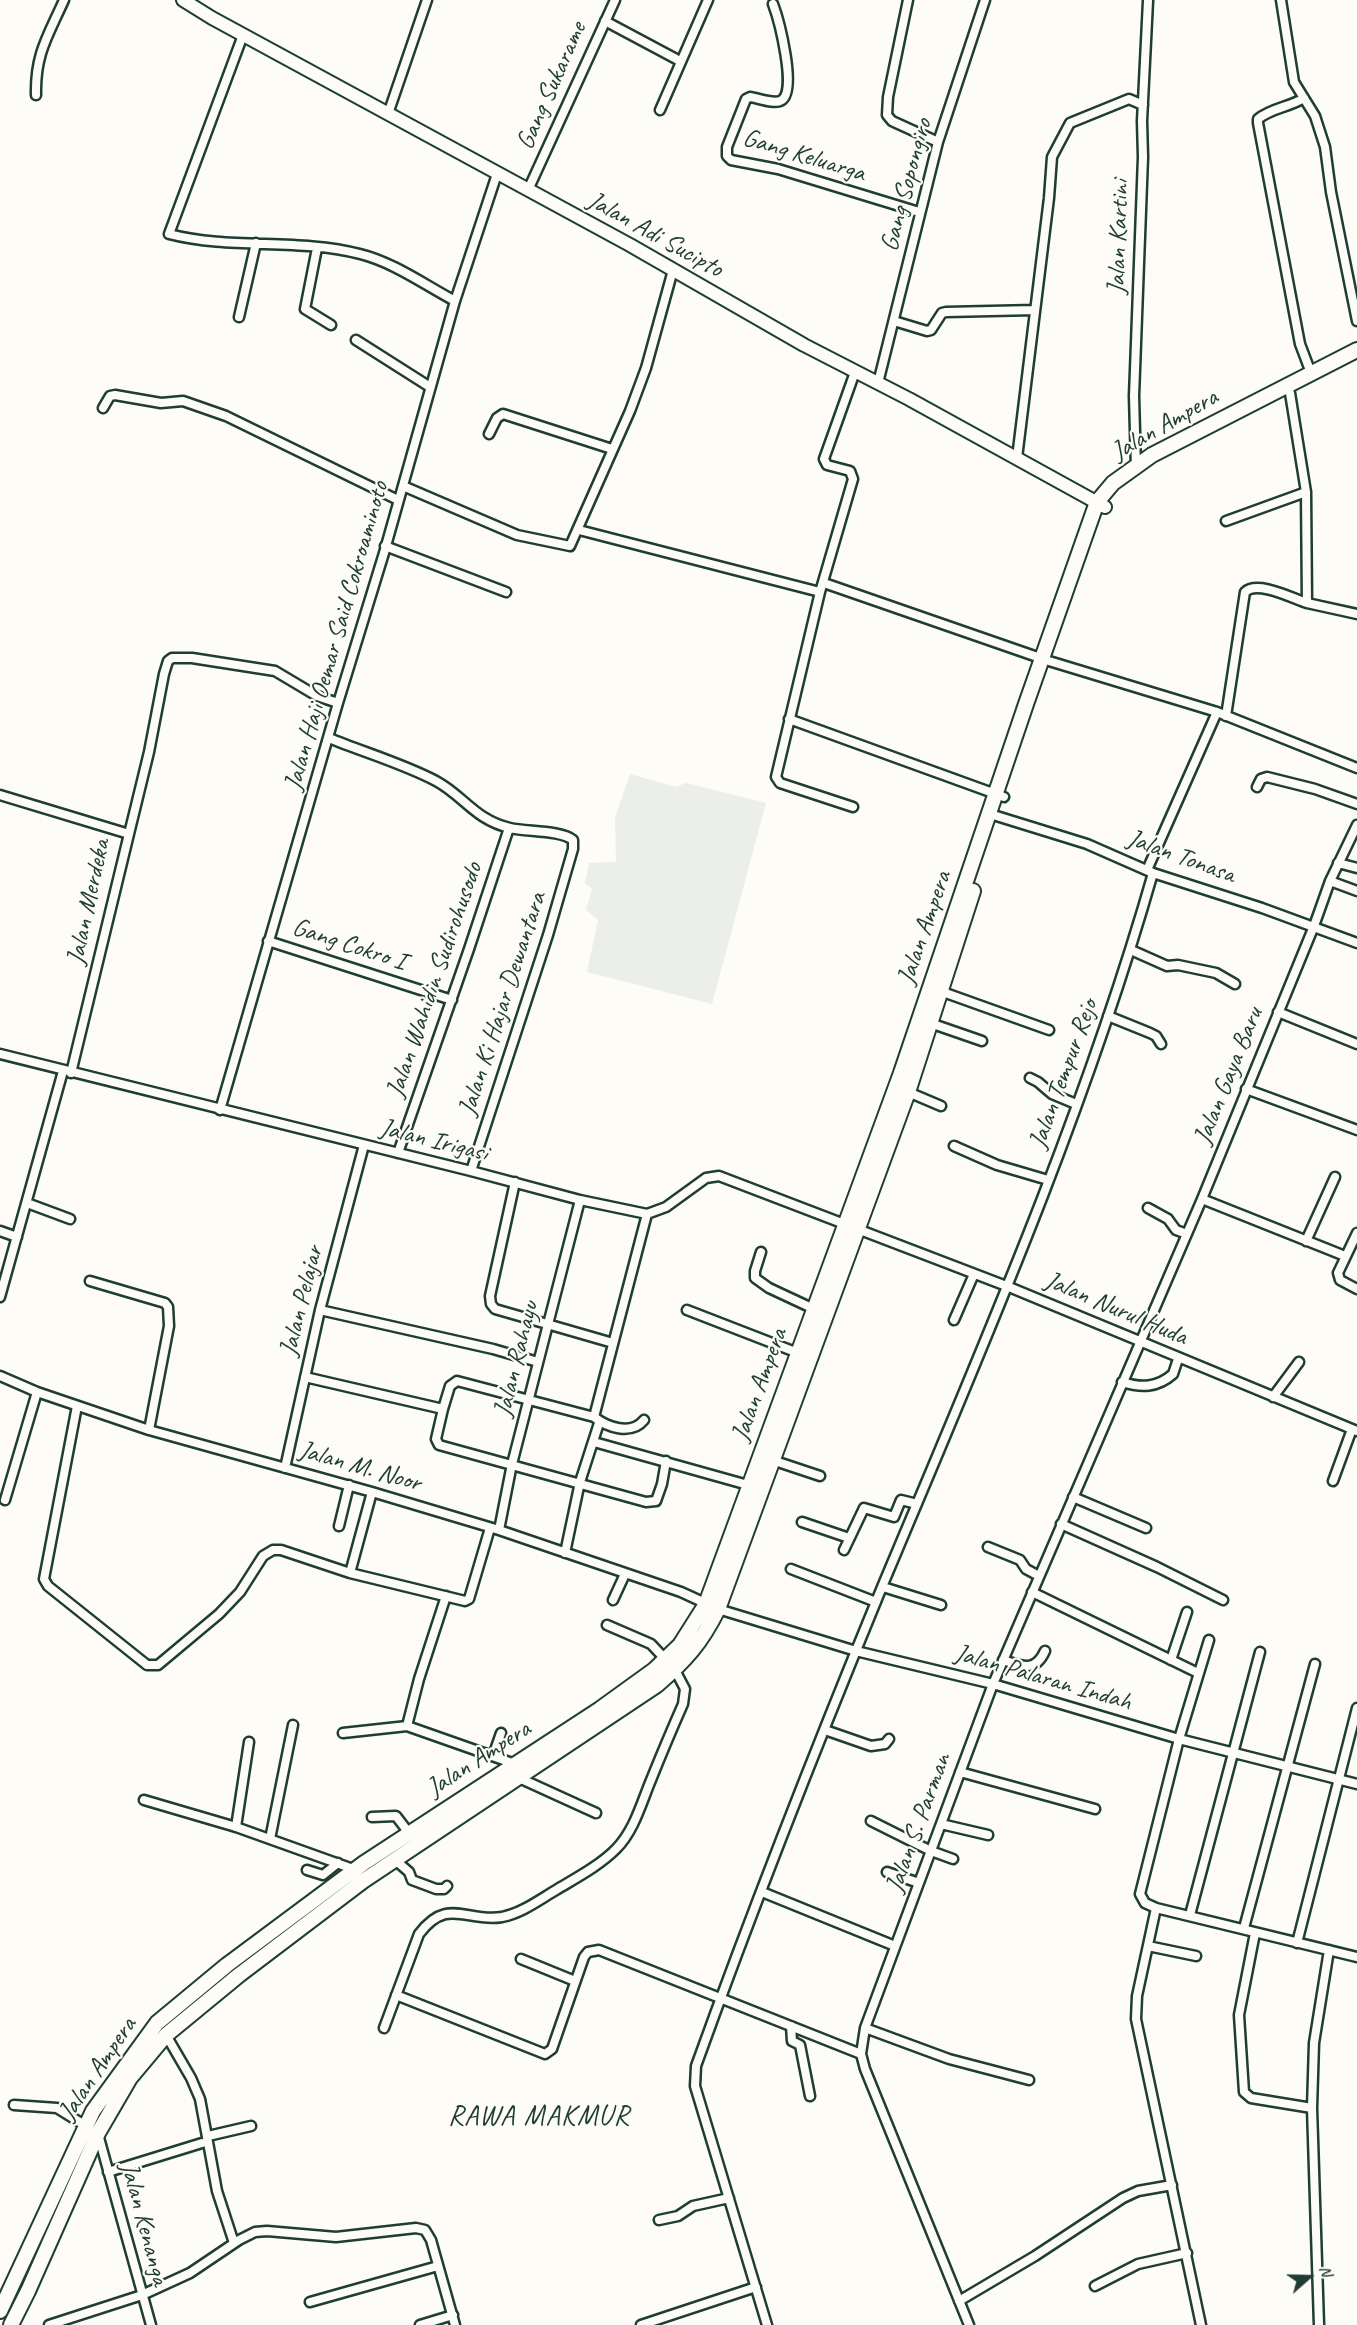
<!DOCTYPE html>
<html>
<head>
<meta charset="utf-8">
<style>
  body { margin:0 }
  #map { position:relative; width:1357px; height:2325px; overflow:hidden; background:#fdfcf7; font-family:Caveat,sans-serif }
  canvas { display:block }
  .north { position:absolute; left:1279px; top:2247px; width:60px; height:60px; -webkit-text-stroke:4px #fdfcf7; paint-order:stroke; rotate:70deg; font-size:16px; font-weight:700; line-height:24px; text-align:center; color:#1f3d34 }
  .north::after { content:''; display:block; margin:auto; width:21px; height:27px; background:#1f3d34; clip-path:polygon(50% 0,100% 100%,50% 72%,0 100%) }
</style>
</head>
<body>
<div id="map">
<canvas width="1357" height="2325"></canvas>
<div class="north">N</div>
</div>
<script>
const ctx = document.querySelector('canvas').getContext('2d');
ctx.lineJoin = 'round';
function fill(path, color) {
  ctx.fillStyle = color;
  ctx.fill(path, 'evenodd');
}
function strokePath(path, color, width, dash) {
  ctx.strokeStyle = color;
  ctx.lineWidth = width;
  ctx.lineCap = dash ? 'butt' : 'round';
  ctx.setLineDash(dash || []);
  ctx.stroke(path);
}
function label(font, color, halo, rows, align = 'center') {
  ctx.font = font + ' Caveat,sans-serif';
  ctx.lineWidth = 4.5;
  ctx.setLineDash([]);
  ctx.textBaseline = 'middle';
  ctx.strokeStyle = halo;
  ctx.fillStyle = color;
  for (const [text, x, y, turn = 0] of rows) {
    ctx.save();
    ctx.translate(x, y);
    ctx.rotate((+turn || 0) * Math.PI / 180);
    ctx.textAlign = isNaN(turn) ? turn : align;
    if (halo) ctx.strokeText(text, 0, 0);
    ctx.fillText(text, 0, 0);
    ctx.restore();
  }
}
const built = new Path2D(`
  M630 774 676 787 686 783 766 803 712 1004 587 972 598 920 586 910 592 889 585 883 589 863 616 862 615 818Z`);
const street = new Path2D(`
  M908 0 888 97 887 115 892 121 938 142
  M1281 0 1294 82 1315 116 1325 147 1331 192 1357 321
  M773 4C779 20 797 89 782 100 775 105 758 98 750 97L746 99 727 147V156L731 160 778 169 919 212
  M605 21 680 61
  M243 35 169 234C231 250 298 238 360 254 393 262 425 285 455 301
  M36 95C35 54 48 36 64 0
  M1304 98C1290 107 1271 108 1258 119V123L1300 344 1311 373
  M660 110 708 0
  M388 114 427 0
  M528 190 615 0
  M317 248 305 309 331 325
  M239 317 256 243
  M894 321 927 331 931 330 942 313 946 312 1035 310
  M356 340 430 387
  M878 383 938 142 985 0
  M103 408 110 396 115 395 161 403 183 401 226 416 398 500
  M489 434 497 418 503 414 612 449
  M1017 458 1049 198 1052 157 1070 123 1129 99 1143 105
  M1136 468 1134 396 1143 157 1142 121 1148 1
  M403 486 517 535 570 546 630 411 646 368 673 270
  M1226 521 1306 492
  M579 530 820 592
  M385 546 506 592
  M824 583 1049 661 1217 712
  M1307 603 1357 614
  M1226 716 1245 592C1257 580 1292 598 1307 603L1306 492 1290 393
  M789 719 1004 797
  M329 738C363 752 404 764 436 781 464 796 475 820 510 828 526 832 561 830 573 840V849L548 935 471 1171
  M1257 787 1261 779 1267 777 1315 789 1357 804
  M0 795 129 834 71 1073
  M853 807 780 783 776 777 820 592 853 479 850 471 827 465 824 459 855 372
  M990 814 1087 844 1153 873 1262 908 1357 943
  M129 834 149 752 164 674 168 661 172 658H192L275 671 317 696 338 703
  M1338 863 1357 868
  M1147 870 1217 712 1357 768
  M1330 881 1357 891
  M268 941 452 1000
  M1131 950 1167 966 1178 965 1216 973 1235 984
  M940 991 1049 1030
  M1278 1012 1357 1044
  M1108 1016 1150 1033 1156 1036 1161 1044
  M930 1023 982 1041
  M0 1054 471 1171 580 1200 647 1214 666 1207 706 1178 719 1176 1009 1287 1357 1431
  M1030 1078 1038 1082 1052 1094 1076 1104
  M1246 1089 1357 1130
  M908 1092 941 1106
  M220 1110 338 703 384 553 455 301 497 174
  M954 1146 997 1165 1048 1180
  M398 1153 469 949 509 828
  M515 1182 490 1296 491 1304 495 1309 613 1343
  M1202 1199 1345 1256
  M27 1203 70 1219
  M1148 1208 1168 1219 1176 1230 1187 1234
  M0 1231 17 1237
  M1357 1233 1338 1273 1340 1280 1357 1289
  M1306 1241 1335 1177
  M761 1252 755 1271V1278L769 1288 814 1309
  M90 1281 165 1303 168 1307 169 1326 149 1430
  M0 1297 63 1071
  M320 1310 493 1349 538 1362
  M687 1310 798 1353
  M954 1320 974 1274
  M0 1376 37 1392 149 1430 372 1492 499 1530 681 1592 718 1609 856 1651 993 1684 1179 1739 1357 1784
  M305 1377 443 1409 450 1386 457 1381 594 1417C607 1427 631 1436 644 1420
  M1122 1382C1141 1388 1157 1388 1173 1374L1178 1359
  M1273 1397 1299 1362
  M77 1406 44 1579 48 1586 147 1665H158L219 1614 240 1592 263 1556 273 1550H281L350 1573 465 1601 469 1599 490 1528
  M443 1409 436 1439 439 1445 646 1502 656 1501 662 1484 666 1461
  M594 1417 647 1214
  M594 1442 748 1485
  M772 1460 820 1476
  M285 1468 320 1310 364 1145
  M1333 1481 1352 1429
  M1073 1497 1146 1528
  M5 1500 37 1392
  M802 1522 849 1538
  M1061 1524 1157 1567 1223 1600
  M339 1526 349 1485
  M499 1530 512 1464 580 1200
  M988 1547 1020 1560 1026 1569 1039 1576
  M844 1550 864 1508 894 1517 901 1500 917 1504
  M565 1553 580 1482 599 1423
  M791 1569 876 1602
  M350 1573 372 1492
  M883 1587 941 1605
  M1032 1592 1198 1673
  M613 1600 625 1574
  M607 1625 651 1644 666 1660
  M1209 1640 1179 1739 1140 1894 1145 1903 1156 1908 1357 1957
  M1003 1660C1022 1666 1035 1673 1045 1651
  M1171 1660 1187 1612
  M407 1726 419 1679 446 1596
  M825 1730 871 1746 885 1744 889 1739
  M343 1733 407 1726 515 1764
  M493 1756 501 1733
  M960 1772 1095 1809
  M517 1777 596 1813
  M144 1800 236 1827 356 1870
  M372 1817 396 1816 409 1833
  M871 1821 931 1851 953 1859
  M941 1824 988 1835
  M236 1827 249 1742
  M270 1839 293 1725
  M394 1859 409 1872 412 1880 436 1889H444L447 1886
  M307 1870 323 1875 338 1863
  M887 1872 919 1883
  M762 1892 895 1946
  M1156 1908 1137 1996 1136 2019 1201 2325
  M1190 1915 1260 1652
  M1244 1928 1315 1664
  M1255 1933 1239 2015 1244 2092 1251 2098 1312 2108
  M1297 1943 1357 1708
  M1148 1946 1196 1956
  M521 1959 575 1981
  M396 1995 545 2054 552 2049 584 1957 588 1952 599 1950 861 2054
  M791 2026 792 2041 800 2045 810 2096
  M384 2028 419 1934C448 1896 467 1923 502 1917 522 1913 539 1900 556 1890 576 1878 599 1866 616 1849 634 1831 641 1804 651 1780 661 1755 672 1729 683 1704L685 1689 675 1670
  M865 2028 949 2059 1029 2080
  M166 2035 191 2078 200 2099 217 2191 234 2243
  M14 2105 57 2108 86 2126
  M98 2134 151 2325
  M208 2136 251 2126
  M108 2172 202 2143
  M659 2220 678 2216 693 2206 729 2198
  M1095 2286 1138 2264 1187 2253
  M959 2301 1035 2256 1123 2198 1138 2191 1172 2185
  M310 2302 438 2266
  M49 2325 142 2295 190 2273 239 2240 255 2232 267 2231 336 2237 416 2228 425 2230 431 2240 455 2325
  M420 2325 453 2315
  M641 2325 756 2287
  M767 2325 695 2086 696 2066C754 1905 817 1745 882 1587 980 1353 1083 1118 1153 873
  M969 2325 865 2069 861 2054 865 2028 993 1684 1202 1199 1314 926 1330 881 1357 825
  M1319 2325 1312 2108 1314 2043 1329 1950`);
const secondary = new Path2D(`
  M183 0 212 18 630 245 804 345 909 399 1105 507`);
const primary = new Path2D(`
  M0 2311 93 2111 157 2023 227 1965 364 1863 600 1709 654 1670 680 1645 706 1604 901 1073 1026 704 1097 502 1113 483 1152 455 1357 350
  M11 2325 28 2291 98 2133 130 2078 166 2035 239 1975 363 1881 657 1685C686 1660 701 1643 718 1609L908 1092 973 891`);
const streetNames = [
  ["Gang Sukarame",552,86,-66],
  ["Gang Keluarga",804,156,17],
  ["Gang Sopongiro",907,185,-75],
  ["Jalan Adi Sucipto",655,235,29],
  ["Jalan Kartini",1119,237,-88],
  ["Jalan Ampera",1165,425,-30],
  ["Jalan Haji Oemar Said Cokroaminoto",337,636,-74],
  ["Jalan Tonasa",1181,857,20],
  ["Jalan Merdeka",89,902,-78],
  ["Jalan Ampera",925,928,-71],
  ["Gang Cokro I",349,945,18],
  ["Jalan Wahidin Sudirohusodo",435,980,-71],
  ["Jalan Ki Hajar Dewantara",503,1004,-72],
  ["Jalan Tempur Rejo",1064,1074,-70],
  ["Jalan Gaya Baru",1229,1076,-68],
  ["Jalan Irigasi",434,1141,14],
  ["Jalan Pelajar",302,1301,-76],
  ["Jalan Nurul Huda",1116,1309,23],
  ["Jalan Rahayu",517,1359,-76],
  ["Jalan Ampera",760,1385,-70],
  ["Jalan M. Noor",360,1467,16],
  ["Jalan Palaran Indah",1043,1678,16],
  ["Jalan Ampera",479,1759,-33],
  ["Jalan S. Parman",919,1823,-70],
  ["Jalan Ampera",98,2069,-56],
  ["Jalan Kenanga",144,2224,75]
];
const quarterNames = [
  ["RAWA MAKMUR",539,2117]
];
fill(built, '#eceee9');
strokePath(street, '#1f3d34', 13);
strokePath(secondary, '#1f3d34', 16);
strokePath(primary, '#1f3d34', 18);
strokePath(street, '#fdfcf7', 8);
strokePath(secondary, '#fdfcf7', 12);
strokePath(primary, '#fdfcf7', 14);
label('26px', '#1f3d34', '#fdfcf7', streetNames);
ctx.letterSpacing = '1.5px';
label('28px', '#1f3d34', '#fdfcf7', quarterNames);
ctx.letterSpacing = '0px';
</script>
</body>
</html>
